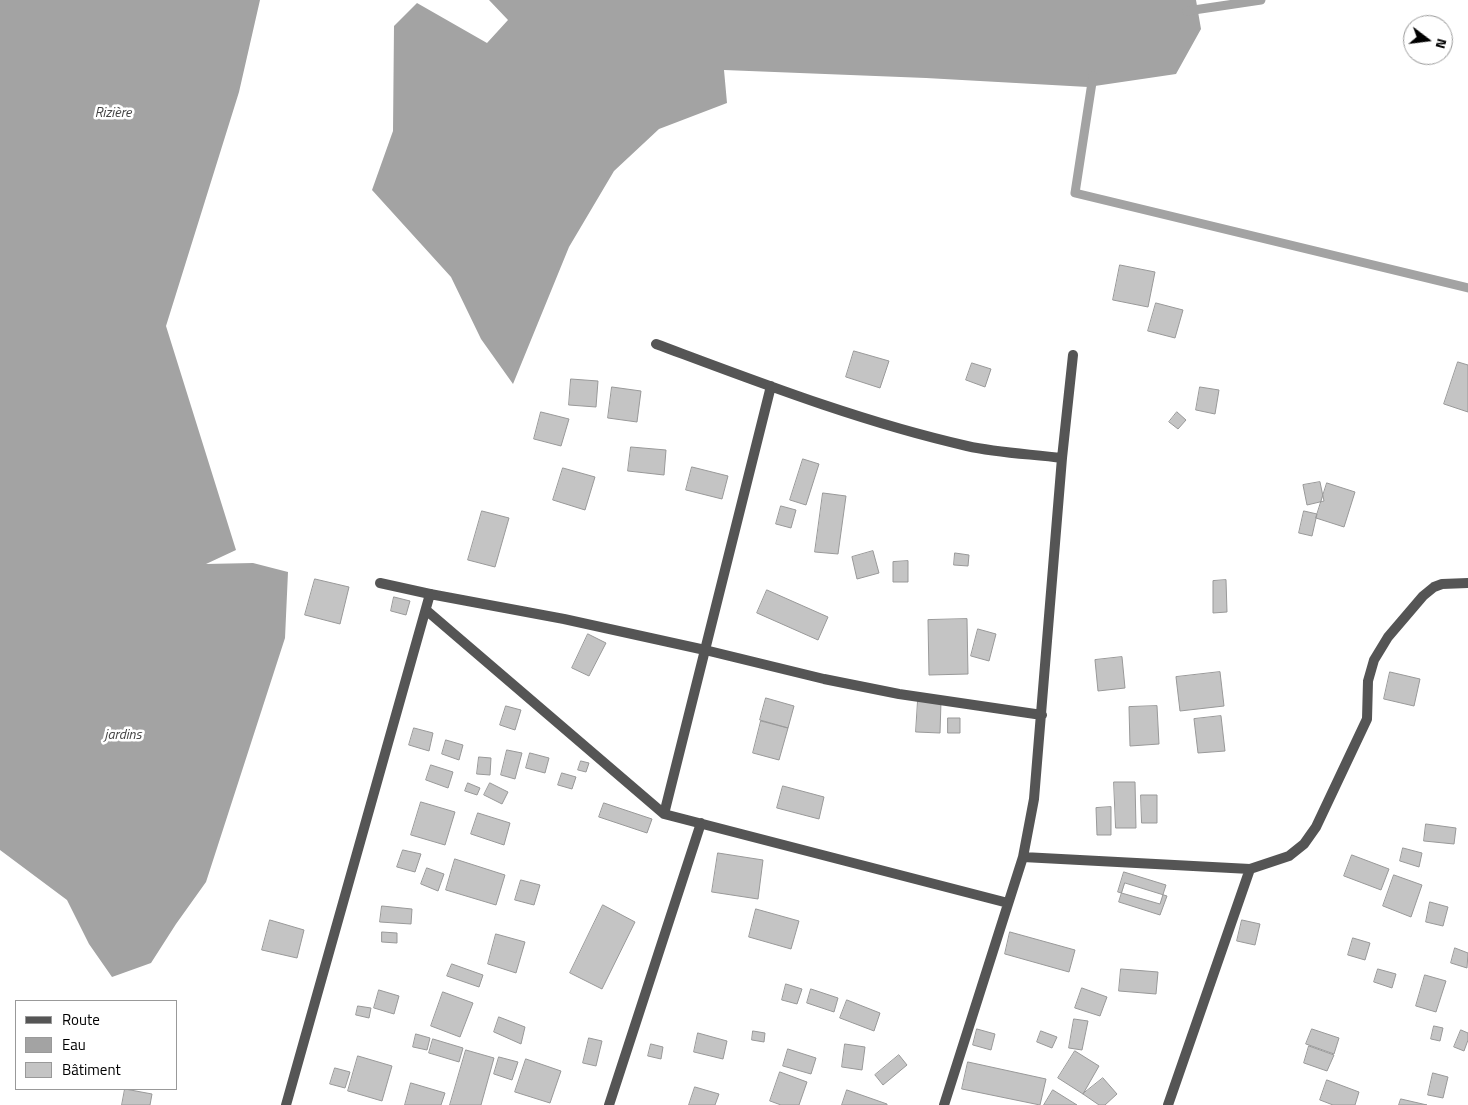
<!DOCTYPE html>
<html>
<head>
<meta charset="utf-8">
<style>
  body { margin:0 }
  #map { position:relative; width:1468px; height:1105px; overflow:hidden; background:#fff; font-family:"Titillium Web",sans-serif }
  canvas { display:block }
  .legend { position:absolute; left:15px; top:1000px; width:162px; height:90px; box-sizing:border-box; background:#fff; border:1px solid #999; margin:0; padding:6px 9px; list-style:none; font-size:15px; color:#000 }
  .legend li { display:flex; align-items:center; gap:10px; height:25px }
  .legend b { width:25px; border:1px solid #999 }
  .north { position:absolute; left:1403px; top:15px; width:50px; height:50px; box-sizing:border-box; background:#fff; border:1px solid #999; border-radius:50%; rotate:105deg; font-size:14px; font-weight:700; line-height:20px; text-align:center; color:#000 }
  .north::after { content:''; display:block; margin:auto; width:18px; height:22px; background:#000; clip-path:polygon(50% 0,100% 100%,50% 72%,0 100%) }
</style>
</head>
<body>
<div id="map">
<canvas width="1468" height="1105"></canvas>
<ul class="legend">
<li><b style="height:6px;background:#555"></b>Route</li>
<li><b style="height:14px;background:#a3a3a3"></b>Eau</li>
<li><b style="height:14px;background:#c4c4c4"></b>Bâtiment</li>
</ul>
<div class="north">N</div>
</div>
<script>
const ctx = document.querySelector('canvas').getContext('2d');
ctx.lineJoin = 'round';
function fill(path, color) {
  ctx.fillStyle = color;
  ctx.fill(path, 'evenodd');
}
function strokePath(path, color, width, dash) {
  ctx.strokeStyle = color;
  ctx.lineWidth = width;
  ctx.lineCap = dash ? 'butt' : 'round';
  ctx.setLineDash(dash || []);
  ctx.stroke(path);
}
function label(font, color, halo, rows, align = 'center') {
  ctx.font = font + ' "Titillium Web",sans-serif';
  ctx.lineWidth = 5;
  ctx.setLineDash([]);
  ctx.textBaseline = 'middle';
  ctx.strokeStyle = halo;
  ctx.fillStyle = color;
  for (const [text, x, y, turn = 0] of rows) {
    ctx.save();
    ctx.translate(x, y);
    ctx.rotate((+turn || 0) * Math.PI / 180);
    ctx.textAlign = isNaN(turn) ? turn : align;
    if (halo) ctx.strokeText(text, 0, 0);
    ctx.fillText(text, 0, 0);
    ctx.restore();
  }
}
const water = new Path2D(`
  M0 0H260L239 92 166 326 236 550 206 564 253 563 288 572 285 638 206 882 176 924 151 963 112 977 89 944 67 900 0 850Z
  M489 0H1196L1201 29 1176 74 1088 87 926 78 724 70 727 103 659 129 614 171 569 247 513 384 481 339 451 277 372 190 393 131 394 26 417 3 487 43 508 20Z`);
const stream = new Path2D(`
  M1187 11 1261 0
  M1093 76 1075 193 1468 288`);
const building = new Path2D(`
  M1120 265 1155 272 1148 307 1113 300Z
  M1156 303 1183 310 1175 338 1148 331Z
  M854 351 889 361 880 388 846 377Z
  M1458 362 1468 365V412L1444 404Z
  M972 363 991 369 985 387 966 380Z
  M571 379 598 381 596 407 569 405Z
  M612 387 641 391 637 422 608 418Z
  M1200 387 1219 390 1215 414 1196 410Z
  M541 412 569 419 561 446 534 439Z
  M1177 412 1186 420 1178 429 1169 422Z
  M631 447 666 450 664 475 628 471Z
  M803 459 819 464 806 505 790 500Z
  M692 467 728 476 722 499 686 490Z
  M563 468 595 477 585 510 553 500Z
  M1320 482 1324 501 1307 505 1303 485Z
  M1327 483 1355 492 1344 527 1316 518Z
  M823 493 846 496 838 554 815 552Z
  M781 506 796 510 791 528 776 524Z
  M482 511 509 518 495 567 468 560Z
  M1304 511 1317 514 1312 536 1299 533Z
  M873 551 879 573 857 579 852 557Z
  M955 553 969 555 968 566 954 565Z
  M908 561V582H893V562Z
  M315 579 349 587 340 624 305 615Z
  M1226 580 1227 612 1213 613V581Z
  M767 590 828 617 818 640 757 613Z
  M394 597 410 601 406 615 391 611Z
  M967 619 968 674 929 675 928 620Z
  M978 629 996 634 989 661 971 656Z
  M588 634 606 643 589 676 572 668Z
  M1122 657 1125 688 1098 691 1095 660Z
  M1220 672 1224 706 1180 711 1176 677Z
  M1390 672 1420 679 1414 706 1384 699Z
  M766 698 794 706 788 728 760 720Z
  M918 700 941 701 940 733 916 732Z
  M506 706 521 710 515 730 500 725Z
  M1157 706 1159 744 1130 746 1129 707Z
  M1221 716 1225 751 1198 753 1194 719Z
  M948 718H960V733H948Z
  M761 721 788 728 779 760 753 753Z
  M414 728 433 733 429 751 409 745Z
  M446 740 463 745 459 760 442 754Z
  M507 750 522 753 515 779 501 775Z
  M530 753 549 758 545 773 526 768Z
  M479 757 491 758 490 775 477 774Z
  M581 761 589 763 586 772 578 770Z
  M431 765 453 772 448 788 426 780Z
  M562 773 576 777 572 789 558 785Z
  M1114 782H1135L1136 828H1116Z
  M468 783 480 788 477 795 465 791Z
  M490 783 508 792 502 804 484 795Z
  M783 786 824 797 819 819 777 808Z
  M1141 795H1157V823H1142Z
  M421 802 455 812 445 845 411 835Z
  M604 803 652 819 647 833 599 817Z
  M1111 807V835H1097L1096 808Z
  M478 813 510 823 504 845 471 834Z
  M1426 824 1456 828 1454 844 1424 841Z
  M1403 848 1422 853 1419 867 1400 861Z
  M403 850 421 854 415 872 397 867Z
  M718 853 763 860 758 899 712 892Z
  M1352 855 1389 869 1381 890 1344 876Z
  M455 859 505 875 496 905 446 890Z
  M427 868 444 874 438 891 421 884Z
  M1124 872 1166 885 1160 904 1118 892Z
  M1394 875 1422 885 1411 917 1383 906Z
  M521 880 540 885 534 905 515 900Z
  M1125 883 1167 896 1160 915 1119 902Z
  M1430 902 1448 907 1443 926 1426 922Z
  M603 905 635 922 602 989 570 973Z
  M382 906 412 909 411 924 380 922Z
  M756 909 799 921 791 949 749 937Z
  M270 920 304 930 297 958 262 950Z
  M1242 920 1260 924 1255 945 1237 941Z
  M382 932 397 933V943L382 942Z
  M1010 932 1075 950 1069 972 1005 954Z
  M496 934 525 942 516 973 488 964Z
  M1353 938 1370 943 1365 960 1348 955Z
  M1455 948 1468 953 1467 968 1451 963Z
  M452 964 483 975 479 987 447 976Z
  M1121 969 1158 972 1156 994 1119 991Z
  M1378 969 1396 974 1392 988 1374 982Z
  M1425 975 1446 981 1436 1012 1416 1006Z
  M786 984 802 989 797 1004 782 1000Z
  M1082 988 1107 997 1100 1016 1075 1008Z
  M811 989 838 998 834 1012 807 1003Z
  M379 990 399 996 394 1014 374 1008Z
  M443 992 473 1003 460 1037 431 1026Z
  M847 1000 880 1013 874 1031 840 1018Z
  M358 1006 371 1008 369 1018 356 1015Z
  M499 1017 525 1027 521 1044 494 1032Z
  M1074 1019 1088 1021 1082 1050 1069 1048Z
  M1434 1026 1443 1028 1440 1041 1431 1039Z
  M977 1029 995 1034 991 1050 973 1045Z
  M1312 1029 1339 1038 1334 1054 1306 1044Z
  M1461 1030 1468 1033V1040L1464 1051 1454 1047Z
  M753 1031 765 1033 764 1042 752 1040Z
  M1041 1031 1057 1037 1052 1048 1037 1042Z
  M698 1033 727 1041 723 1059 694 1052Z
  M416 1034 430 1038 427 1050 413 1047Z
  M589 1038 602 1041 596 1066 583 1063Z
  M433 1039 463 1048 459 1062 429 1053Z
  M651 1044 663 1047 661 1059 648 1056Z
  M845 1044 865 1047 862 1070 842 1067Z
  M1309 1046 1334 1055 1327 1071 1304 1063Z
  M788 1049 816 1058 811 1074 783 1066Z
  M466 1050 494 1058 481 1105H450Z
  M1075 1051 1099 1066 1083 1094 1058 1078Z
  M899 1055 907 1065 883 1085 875 1075Z
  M358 1056 392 1066 382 1101 348 1091Z
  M499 1057 518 1062 512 1080 494 1074Z
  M526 1059 561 1071 550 1103 515 1092Z
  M968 1062 1046 1079 1040 1105 962 1089Z
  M335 1068 350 1072 345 1088 330 1084Z
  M780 1072 807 1082 799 1105H781L770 1101Z
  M1433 1073 1448 1077 1443 1098 1428 1095Z
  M1103 1078 1117 1094 1105 1105H1099L1083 1094Z
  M1327 1080 1359 1092 1355 1105H1333L1320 1100Z
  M411 1083 445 1093 441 1105H405Z
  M695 1087 719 1094 715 1105H689Z
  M125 1089 152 1094 150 1105H122Z
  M847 1090 887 1104V1105H842Z
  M1053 1090 1077 1105H1044Z
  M1401 1099 1427 1105H1399Z`);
const lane = new Path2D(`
  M380 583 430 594`);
const street = new Path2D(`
  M656 344C758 382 861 422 967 446 998 453 1031 454 1062 458
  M426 610 664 814 1008 903
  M664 814 771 386
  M1023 857 1250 869
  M286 1105 430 594 564 619 705 650 824 679 899 694 1042 715
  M609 1105 701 823
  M944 1105 1023 857 1034 799 1062 458 1073 355
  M1168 1105 1250 869 1289 856 1304 844 1316 827 1367 719 1368 681 1374 660 1388 637 1423 596 1434 587 1442 584 1468 583`);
const waterNames = [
  ["Rizière",113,114],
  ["jardins",123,736]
];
fill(water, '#a3a3a3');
strokePath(stream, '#a3a3a3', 9);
fill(building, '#c4c4c4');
strokePath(building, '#999', 1);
strokePath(lane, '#555', 10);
strokePath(street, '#555', 10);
label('italic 14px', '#444', '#fff', waterNames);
</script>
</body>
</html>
